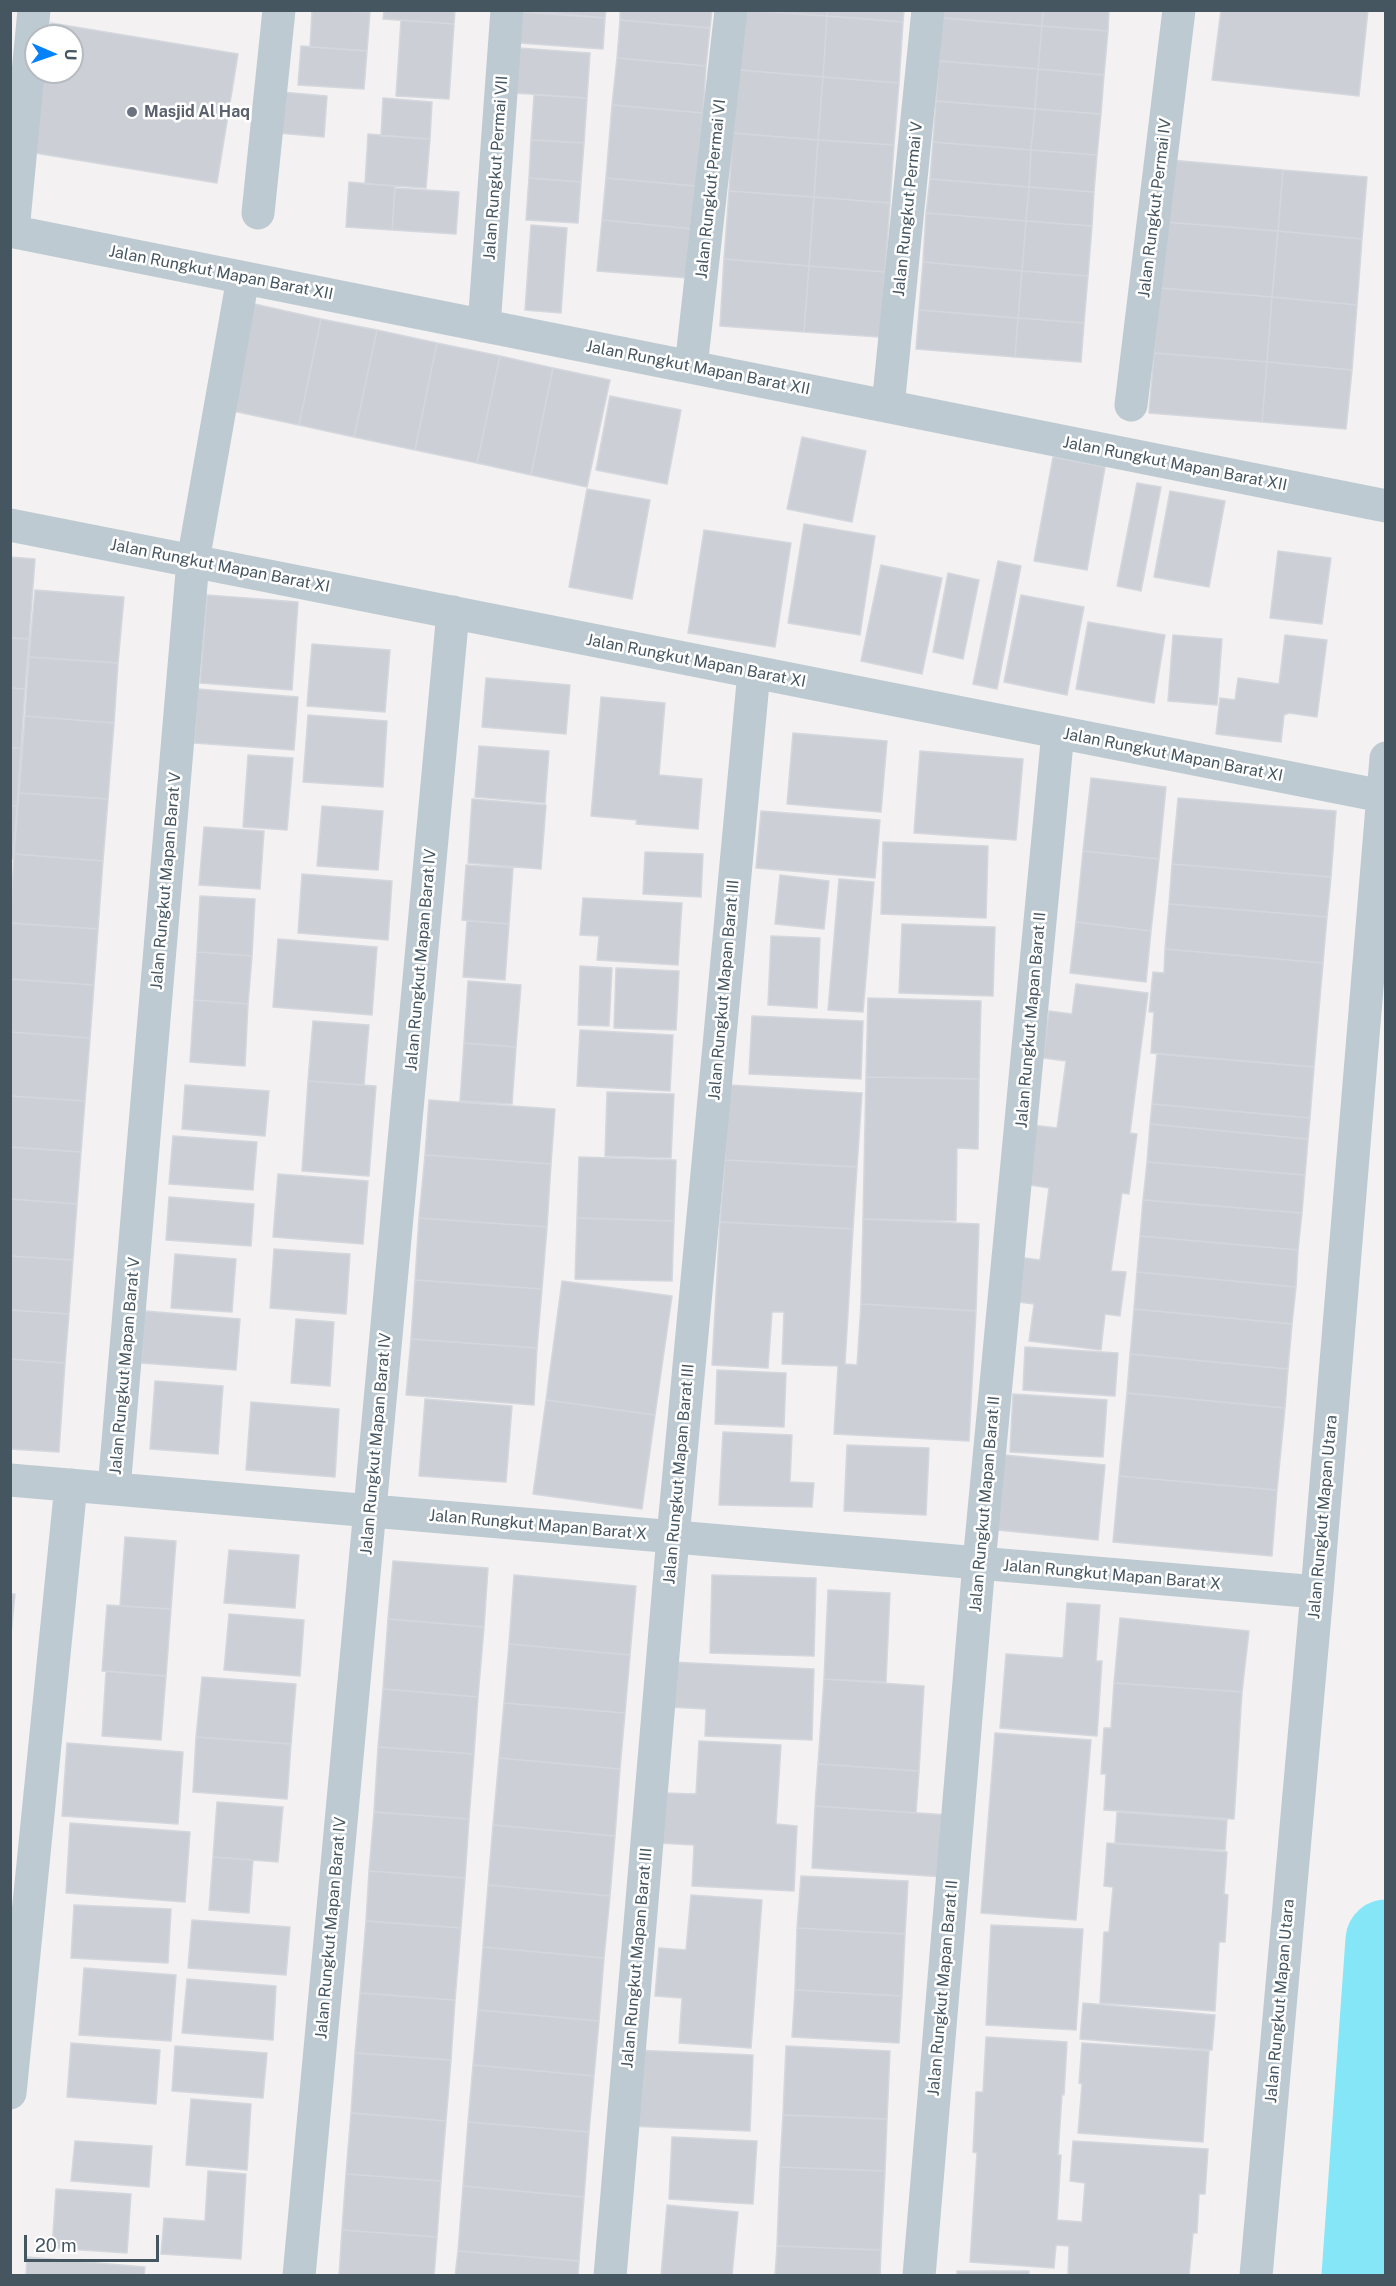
<!DOCTYPE html>
<html>
<head>
<meta charset="utf-8">
<style>
  body { margin:0 }
  #map { position:relative; width:1396px; height:2286px; overflow:hidden; background:#f3f1f1; font-family:"Public Sans",sans-serif }
  canvas { display:block }
  .frame { position:absolute; inset:0; border:12px solid #465661; pointer-events:none }
  .north { position:absolute; left:24px; top:24px; width:60px; height:60px; box-sizing:border-box; background:#fff; border:2px solid #b5bbc0; border-radius:50%; rotate:92deg; font-size:16px; font-weight:700; line-height:24px; text-align:center; color:#465661 }
  .north::after { content:''; display:block; margin:auto; width:21px; height:27px; background:#0581f9; clip-path:polygon(50% 0,100% 100%,50% 72%,0 100%) }
  .scale { position:absolute; left:24px; top:2235px; width:135px; height:27px; box-sizing:border-box; border:3px solid #465661; border-top:0; padding-left:8px; font-size:18px; line-height:21px; white-space:nowrap; color:#465661; -webkit-text-stroke:4px #fff; paint-order:stroke }
</style>
</head>
<body>
<div id="map">
<canvas width="1396" height="2286"></canvas>
<div class="frame"></div>
<div class="north">U</div>
<div class="scale">20 m</div>
</div>
<script>
const ctx = document.querySelector('canvas').getContext('2d');
ctx.lineJoin = 'round';
function strokePath(path, color, width, dash) {
  ctx.strokeStyle = color;
  ctx.lineWidth = width;
  ctx.lineCap = dash ? 'butt' : 'round';
  ctx.setLineDash(dash || []);
  ctx.stroke(path);
}
function fill(path, color) {
  ctx.fillStyle = color;
  ctx.fill(path, 'evenodd');
}
function label(font, color, halo, rows, align = 'center') {
  ctx.font = font + ' "Public Sans",sans-serif';
  ctx.lineWidth = 5;
  ctx.setLineDash([]);
  ctx.textBaseline = 'middle';
  ctx.strokeStyle = halo;
  ctx.fillStyle = color;
  for (const [text, x, y, turn = 0] of rows) {
    ctx.save();
    ctx.translate(x, y);
    ctx.rotate((+turn || 0) * Math.PI / 180);
    ctx.textAlign = isNaN(turn) ? turn : align;
    if (halo) ctx.strokeText(text, 0, 0);
    ctx.fillText(text, 0, 0);
    ctx.restore();
  }
}
const river = new Path2D(`
  M1362 2276 1386 1940`);
const building = new Path2D(`
  M312 10 370 12 367 51 310 47Z
  M384 10H455L454 24 383 19Z
  M522 10H606L605 18Z
  M620 10H712L710 28 620 20Z
  M743 10 827 16 823 77 739 70Z
  M744 10H828L827 16Z
  M828 10H904L903 22 827 16Z
  M943 10H1043L1042 26 942 18Z
  M1043 10H1109L1108 31 1042 26Z
  M1221 10H1368L1359 96 1212 80Z
  M522 12 605 18 603 49 519 43Z
  M827 16 903 22 899 83 823 77Z
  M942 18 1042 26 1038 69 939 61Z
  M401 20 454 24 449 99 396 96Z
  M620 20 710 28 706 66 617 58Z
  M51 23 238 54 217 183 29 152 42 72H72V36H49Z
  M1042 26 1108 31 1104 75 1038 69Z
  M301 46 367 51 364 89 298 85Z
  M518 48 590 53 587 98 515 93Z
  M617 58 706 66 703 113 612 105Z
  M939 61 1038 69 1035 109 936 101Z
  M1038 69 1104 75 1101 114 1035 109Z
  M739 70 823 77 818 140 733 133Z
  M823 77 899 83 894 145 818 140Z
  M281 92 327 96 324 137 278 133Z
  M534 95 587 98 584 143 531 140Z
  M383 98 432 102 430 139 381 136Z
  M936 101 1035 109 1031 150 933 142Z
  M612 105 703 113 696 186 606 178Z
  M1035 109 1101 114 1097 155 1031 150Z
  M733 133 818 140 814 197 729 191Z
  M368 134 430 139 426 188 365 184Z
  M531 140 584 143 581 182 529 178Z
  M818 140 894 145 890 203 814 197Z
  M933 142 1031 150 1029 187 930 179Z
  M1031 150 1097 155 1094 192 1029 187Z
  M1171 160 1283 170 1278 231 1165 222Z
  M1283 170 1367 177 1362 239 1278 231Z
  M529 178 581 182 578 223 526 220Z
  M606 178 696 186 693 229 602 220Z
  M930 179 1029 187 1026 221 926 213Z
  M349 182 395 186 392 230 346 227Z
  M1029 187 1094 192 1092 226 1026 221Z
  M395 188 459 192 456 234 392 230Z
  M729 191 814 197 809 266 724 259Z
  M814 197 890 203 885 272 809 266Z
  M926 213 1026 221 1022 271 923 262Z
  M602 220 693 229 688 278 597 271Z
  M1026 221 1092 226 1088 276 1022 271Z
  M1165 222 1278 231 1272 297 1160 288Z
  M531 225 567 228 561 313 525 310Z
  M1278 231 1362 239 1357 305 1272 297Z
  M724 259 809 266 804 332 720 326Z
  M923 262 1022 271 1018 318 919 310Z
  M809 266 885 272 880 337 804 332Z
  M1022 271 1088 276 1084 323 1018 318Z
  M1160 288 1272 297 1267 362 1154 353Z
  M1272 297 1357 305 1352 370 1267 362Z
  M250 303 321 319 299 425 228 410Z
  M919 310 1018 318 1015 357 916 349Z
  M1018 318 1084 323 1081 362 1015 357Z
  M321 319 377 330 354 437 299 425Z
  M377 330 437 343 415 450 354 437Z
  M437 343 500 356 477 463 415 450Z
  M1154 353 1267 362 1262 422 1149 413Z
  M500 356 553 368 531 475 477 463Z
  M1267 362 1352 370 1346 429 1262 422Z
  M553 368 610 380 587 487 531 475Z
  M610 396 681 410 667 484 596 470Z
  M802 437 866 451 852 522 787 509Z
  M1053 457 1105 467 1087 570 1034 561Z
  M1137 483 1161 487 1141 591 1117 586Z
  M587 489 650 500 632 599 569 587Z
  M1170 491 1225 501 1209 587 1154 577Z
  M804 524 875 536 860 635 788 623Z
  M704 530 791 543 775 647 688 633Z
  M1278 551 1331 558 1322 624 1270 618Z
  M10 557 35 559 29 639 10 638Z
  M998 561 1021 566 997 689 973 684Z
  M881 565 942 578 922 674 861 661Z
  M948 573 979 580 963 659 933 652Z
  M35 590 124 597 118 663 29 657Z
  M207 595 298 602 292 690 200 683Z
  M1021 595 1084 607 1067 695 1004 682Z
  M1088 622 1165 635 1154 703 1076 689Z
  M1173 635 1222 639 1217 705 1168 701Z
  M1285 635 1327 640 1317 717 1289 713 1284 715 1281 742 1216 734 1220 698 1235 700 1238 678 1279 684Z
  M10 638 29 639 25 689 10 688Z
  M312 644 390 650 385 712 307 706Z
  M29 657 118 663 114 723 25 716Z
  M486 678 570 685 566 734 482 727Z
  M10 688 25 689 21 748H10Z
  M198 689 298 697 294 750 194 743Z
  M601 697 665 703 659 775 702 779 698 829 636 824 637 820 591 816Z
  M308 715 387 721 383 787 303 782Z
  M25 716 114 723 108 799 19 793Z
  M793 733 887 741 881 812 787 804Z
  M479 746 549 751 545 803 475 797Z
  M10 748H21L17 806H10Z
  M920 751 1023 759 1016 840 914 833Z
  M248 755 293 758 287 830 243 827Z
  M1091 778 1166 787 1159 859 1083 851Z
  M19 793 108 799 103 861 14 854Z
  M1178 798 1336 811 1331 877 1172 864Z
  M472 799 546 805 541 869 468 863Z
  M10 806H17L13 859H10Z
  M322 806 383 811 378 870 317 866Z
  M761 811 880 820 875 878 756 868Z
  M204 827 264 831 260 889 199 885Z
  M883 842 988 846 986 918 881 914Z
  M1083 851 1159 859 1151 931 1076 922Z
  M645 852 703 854 701 897 643 894Z
  M14 854 103 861 98 929 10 923Z
  M1172 864 1331 877 1327 917 1169 904Z
  M466 865 513 868 509 924 462 920Z
  M302 874 392 881 388 940 298 933Z
  M780 875 829 881 824 929 775 924Z
  M839 879 874 882 863 1012 828 1010Z
  M200 896 255 899 252 956 197 952Z
  M583 898 682 903 678 965 597 960 599 936 580 935Z
  M1169 904 1327 917 1323 963 1165 949Z
  M467 921 509 924 505 980 463 977Z
  M1076 922 1151 931 1146 982 1070 973Z
  M10 923 98 929 94 985 10 979Z
  M902 924 995 927 993 996 899 993Z
  M771 936 820 938 817 1008 768 1005Z
  M278 939 377 947 372 1015 273 1007Z
  M1165 949 1323 963 1314 1067 1151 1053 1154 1012H1149L1153 972 1164 973Z
  M197 952 252 956 248 1004 194 1000Z
  M580 966 612 968 609 1026 578 1025Z
  M616 968 679 971 676 1030 614 1028Z
  M10 979 94 985 90 1038 10 1032Z
  M468 981 521 985 516 1047 464 1043Z
  M1076 984 1148 993 1130 1133 1137 1134 1129 1194 1122 1193 1111 1271 1126 1272 1120 1316 1105 1314 1101 1350 1029 1341 1034 1304 1011 1301 1017 1257 1040 1260 1049 1188 1024 1184 1032 1125 1057 1128 1066 1061 1043 1058 1049 1011 1072 1014Z
  M868 998 981 1001 979 1079 866 1077Z
  M194 1000 248 1004 245 1066 190 1062Z
  M752 1016 863 1021 861 1079 749 1074Z
  M313 1021 369 1025 364 1085 308 1081Z
  M580 1030 673 1035 670 1091 577 1086Z
  M10 1032 90 1038 85 1101 10 1096Z
  M464 1043 516 1047 512 1104 460 1101Z
  M1157 1054 1314 1067 1310 1118 1152 1104Z
  M866 1077 979 1079 978 1149 957 1148 956 1221 863 1219Z
  M308 1081 376 1086 369 1176 302 1171Z
  M185 1085 269 1091 265 1136 182 1129Z
  M729 1085 862 1093 857 1167 725 1160Z
  M607 1092 674 1094 671 1158 605 1156Z
  M10 1096 85 1101 81 1152 10 1147Z
  M429 1100 555 1109 551 1164 425 1155Z
  M1152 1104 1310 1118 1308 1139 1150 1124Z
  M1150 1124 1308 1139 1305 1175 1147 1162Z
  M173 1136 257 1142 253 1190 169 1184Z
  M10 1147 81 1152 77 1204 10 1199Z
  M425 1155 551 1164 547 1227 419 1218Z
  M579 1157 676 1160 674 1221 577 1218Z
  M725 1160 857 1167 853 1229 720 1222Z
  M1147 1162 1305 1175 1302 1213 1143 1200Z
  M278 1174 368 1181 363 1244 273 1237Z
  M169 1197 254 1204 251 1246 166 1240Z
  M10 1199 77 1204 73 1260 10 1256Z
  M1143 1200 1302 1213 1298 1250 1140 1236Z
  M419 1218 547 1227 542 1289 415 1280Z
  M577 1218 674 1221 672 1281 575 1279Z
  M863 1219 979 1224 976 1311 861 1304Z
  M720 1222 853 1229 845 1364 857 1365 861 1304 976 1311 969 1441 834 1434 838 1366 782 1364 784 1312H772L768 1368 712 1365Z
  M1140 1236 1298 1250 1296 1287 1137 1272Z
  M274 1249 350 1254 346 1314 270 1308Z
  M175 1254 236 1259 232 1312 171 1308Z
  M10 1256 73 1260 69 1314 10 1310Z
  M1137 1272 1296 1287 1292 1324 1134 1309Z
  M415 1280 542 1289 537 1348 411 1339Z
  M562 1281 672 1296 655 1415 546 1400Z
  M1134 1309 1292 1324 1288 1369 1130 1354Z
  M10 1310 69 1314 65 1363 10 1359Z
  M145 1311 240 1319 236 1370 141 1363Z
  M296 1319 334 1322 330 1386 291 1383Z
  M411 1339 537 1348 534 1405 406 1395Z
  M1025 1347 1118 1353 1115 1396 1023 1390Z
  M1130 1354 1288 1369 1285 1408 1127 1393Z
  M10 1359 65 1363 59 1452 10 1449Z
  M717 1370 786 1373 784 1427 715 1424Z
  M155 1381 223 1386 218 1454 150 1449Z
  M1127 1393 1285 1408 1277 1490 1119 1476Z
  M1013 1394 1107 1400 1103 1457 1010 1452Z
  M425 1399 512 1406 506 1482 419 1476Z
  M546 1400 655 1415 642 1509 533 1494Z
  M251 1402 339 1409 335 1477 246 1470Z
  M723 1432 792 1435 790 1482 814 1483 812 1507 719 1505Z
  M847 1445 929 1448 926 1515 844 1511Z
  M1005 1455 1105 1465 1098 1540 997 1530Z
  M1119 1476 1277 1490 1272 1556 1113 1542Z
  M125 1537 176 1541 171 1609 120 1606Z
  M229 1550 299 1555 295 1608 224 1603Z
  M393 1561 488 1568 484 1627 388 1619Z
  M514 1575 636 1586 630 1655 509 1644Z
  M712 1575 816 1578 814 1656 710 1653Z
  M828 1590 890 1593 886 1682 824 1679Z
  M10 1594H15L10 1644Z
  M1067 1603 1100 1605 1096 1661H1102L1097 1736 1000 1728 1006 1654 1063 1658Z
  M107 1605 171 1609 166 1676 102 1671Z
  M229 1614 304 1620 300 1676 224 1670Z
  M1120 1618 1249 1631 1242 1692 1114 1683Z
  M388 1619 484 1627 478 1697 383 1689Z
  M509 1644 630 1655 625 1713 504 1703Z
  M671 1662 814 1669 812 1740 705 1736 706 1709 669 1707Z
  M106 1671 166 1676 161 1740 102 1736Z
  M202 1677 296 1684 291 1744 196 1737Z
  M824 1679 924 1686 919 1771 818 1764Z
  M1114 1683 1242 1692 1234 1819 1104 1810 1106 1774H1101L1104 1728H1111Z
  M383 1689 478 1697 474 1754 378 1747Z
  M504 1703 625 1713 620 1769 499 1758Z
  M995 1733 1091 1740 1076 1920 981 1913Z
  M196 1737 291 1744 287 1799 193 1792Z
  M699 1741 781 1745 776 1824 797 1826 794 1891 692 1886 694 1845 659 1843 663 1793 696 1794Z
  M67 1743 183 1752 178 1824 62 1816Z
  M378 1747 474 1754 469 1819 374 1812Z
  M499 1758 620 1769 615 1836 493 1825Z
  M818 1764 919 1771 916 1813 815 1806Z
  M217 1802 283 1807 278 1862 213 1857Z
  M815 1806 948 1815 944 1877 812 1868Z
  M374 1812 469 1819 465 1878 369 1871Z
  M1117 1812 1227 1820 1225 1850 1115 1843Z
  M70 1823 190 1832 185 1902 66 1893Z
  M493 1825 615 1836 610 1896 488 1885Z
  M1107 1843 1227 1852 1224 1894 1228 1895 1225 1942H1219L1215 2011 1100 2003 1104 1932H1109L1113 1887 1104 1886Z
  M213 1857 253 1860 249 1913 209 1910Z
  M369 1871 465 1878 461 1928 366 1921Z
  M801 1876 908 1881 905 1934 797 1928Z
  M488 1885 610 1896 604 1958 483 1947Z
  M691 1895 762 1900 751 2048 679 2043 682 1998 655 1996 659 1948 686 1950Z
  M74 1905 171 1909 168 1963 71 1958Z
  M192 1920 290 1927 286 1975 188 1968Z
  M366 1921 461 1928 455 2000 360 1993Z
  M991 1925 1083 1929 1076 2030 986 2025Z
  M797 1928 905 1934 902 1996 795 1990Z
  M483 1947 604 1958 599 2021 478 2010Z
  M84 1968 176 1975 171 2041 79 2035Z
  M187 1979 276 1986 273 2040 182 2033Z
  M795 1990 902 1996 899 2043 792 2037Z
  M360 1993 455 2000 451 2060 355 2053Z
  M1083 2003 1215 2015 1212 2050 1080 2039Z
  M478 2010 599 2021 594 2076 473 2065Z
  M986 2037 1067 2042 1064 2095 1062 2094 1058 2155H1061L1057 2220 1082 2222 1085 2183 1070 2181 1073 2141 1208 2149 1205 2194H1199L1197 2233H1193L1189 2276H1068L1069 2246 1056 2245 1054 2268 970 2262 977 2153 973 2152 976 2092H983Z
  M71 2043 160 2050 156 2104 67 2097Z
  M1082 2043 1209 2051 1203 2142 1078 2133 1082 2084 1079 2083Z
  M175 2046 267 2053 263 2098 172 2091Z
  M786 2046 890 2051 887 2119 783 2115Z
  M632 2050 753 2055 750 2131 629 2126Z
  M355 2053 451 2060 446 2121 351 2113Z
  M473 2065 594 2076 589 2132 468 2122Z
  M191 2099 251 2104 247 2170 186 2165Z
  M351 2113 446 2121 441 2181 346 2174Z
  M783 2115 887 2119 885 2171 780 2167Z
  M468 2122 589 2132 584 2197 463 2186Z
  M672 2137 757 2141 753 2204 669 2199Z
  M75 2141 152 2146 149 2187 71 2181Z
  M780 2167 885 2171 881 2250 777 2246Z
  M208 2171 246 2174 241 2259 161 2254 164 2218 205 2221Z
  M346 2174 441 2181 437 2237 342 2230Z
  M463 2186 584 2197 579 2261 458 2251Z
  M56 2189 131 2194 127 2253 52 2248Z
  M667 2205 738 2212 732 2276H661Z
  M342 2230 437 2237 434 2276H339Z
  M777 2246 881 2250 880 2276H775Z
  M458 2251 579 2261 578 2276H455Z
  M27 2257 145 2267 144 2276H26Z
  M957 2271H1029V2276H957Z`);
const street = new Path2D(`
  M258 213 279 10
  M10 231 1386 506
  M13 231 34 10
  M484 326 507 10
  M691 367 731 10
  M1131 405 1179 10
  M888 406 928 10
  M10 525 1382 796
  M10 1480 1317 1592
  M114 1489 193 561 243 278
  M10 2093 71 1485
  M299 2276 453 612
  M610 2276 673 1537 754 672
  M919 2276 979 1563 1058 732
  M1256 2276 1317 1592 1386 758`);
const markers = [
  [132,112,6,"#6b7280"]
];
const worshipNames = [
  ["Masjid Al Haq",144,112]
];
const streetNames = [
  ["Jalan Rungkut Permai VII",496,168,-86],
  ["Jalan Rungkut Permai VI",711,189,-84],
  ["Jalan Rungkut Permai IV",1155,208,-83],
  ["Jalan Rungkut Permai V",908,209,-84],
  ["Jalan Rungkut Mapan Barat XII",221,273,11],
  ["Jalan Rungkut Mapan Barat XII",698,368,11],
  ["Jalan Rungkut Mapan Barat XII",1175,464,11],
  ["Jalan Rungkut Mapan Barat XI",220,566,11],
  ["Jalan Rungkut Mapan Barat XI",696,661,11],
  ["Jalan Rungkut Mapan Barat XI",1173,755,11],
  ["Jalan Rungkut Mapan Barat V",166,881,-85],
  ["Jalan Rungkut Mapan Barat IV",421,960,-85],
  ["Jalan Rungkut Mapan Barat III",724,990,-85],
  ["Jalan Rungkut Mapan Barat II",1031,1020,-85],
  ["Jalan Rungkut Mapan Barat V",125,1366,-85],
  ["Jalan Rungkut Mapan Barat IV",376,1444,-85],
  ["Jalan Rungkut Mapan Barat III",679,1474,-85],
  ["Jalan Rungkut Mapan Barat II",985,1504,-85],
  ["Jalan Rungkut Mapan Utara",1323,1517,-85],
  ["Jalan Rungkut Mapan Barat X",538,1525,5],
  ["Jalan Rungkut Mapan Barat X",1112,1575,5],
  ["Jalan Rungkut Mapan Barat IV",331,1928,-85],
  ["Jalan Rungkut Mapan Barat III",637,1958,-85],
  ["Jalan Rungkut Mapan Barat II",943,1988,-85],
  ["Jalan Rungkut Mapan Utara",1280,2001,-85]
];
strokePath(river, '#84e6f6', 81);
fill(building, '#ccd0d6');
strokePath(building, '#d4d7dd', 1.5);
strokePath(street, '#bdcad2', 33);
for (const [x, y, r, color] of markers) {
  const dot = new Path2D();
  dot.arc(x, y, r, 0, 2 * Math.PI);
  ctx.fillStyle = color;
  ctx.fill(dot);
  strokePath(dot, '#fff', 2);
}
label('bold 16px', '#5b616d', '#fff', worshipNames, 'left');
label('16px', '#465661', '#fff', streetNames);
</script>
</body>
</html>
